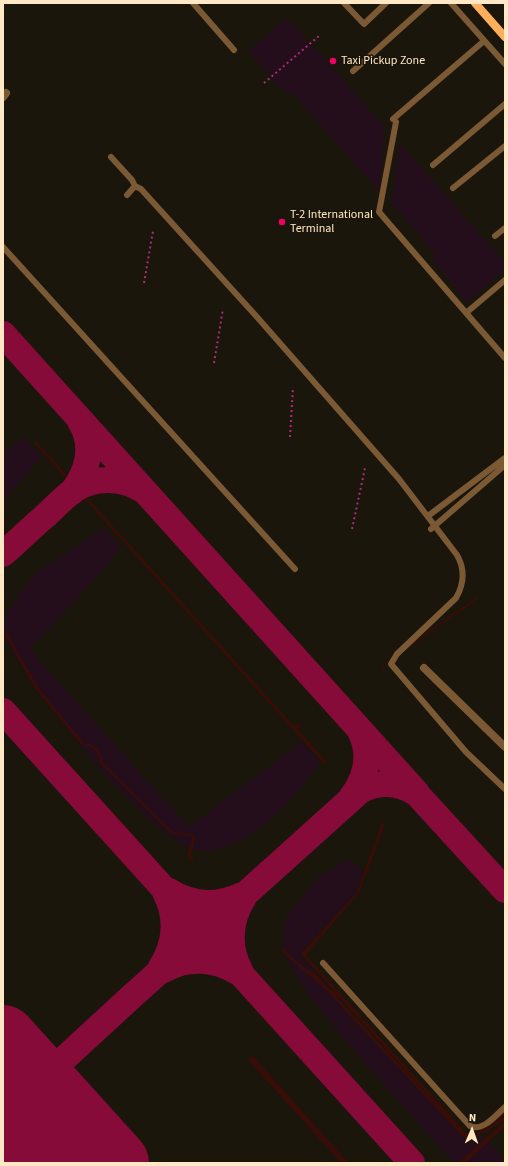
<!DOCTYPE html>
<html>
<head>
<meta charset="utf-8">
<style>
  body { margin:0 }
  #map { position:relative; width:508px; height:1166px; overflow:hidden; background:#1b160b; font-family:"Source Sans 3",sans-serif }
  canvas { display:block }
  .frame { position:absolute; inset:0; border:4px solid #ffe8c5; pointer-events:none }
  .north { position:absolute; left:452px; top:1110px; width:40px; height:40px; -webkit-text-stroke:3px #1b160b; paint-order:stroke; rotate:2deg; font-size:11px; font-weight:700; line-height:16px; text-align:center; color:#ffe8c5 }
  .north::after { content:''; display:block; margin:auto; width:14px; height:18px; background:#ffe8c5; clip-path:polygon(50% 0,100% 100%,50% 72%,0 100%) }
</style>
</head>
<body>
<div id="map">
<canvas width="508" height="1166"></canvas>
<div class="frame"></div>
<div class="north">N</div>
</div>
<script>
const ctx = document.querySelector('canvas').getContext('2d');
ctx.lineJoin = 'round';
function fill(path, color) {
  ctx.fillStyle = color;
  ctx.fill(path, 'evenodd');
}
function strokePath(path, color, width, dash) {
  ctx.strokeStyle = color;
  ctx.lineWidth = width;
  ctx.lineCap = dash ? 'butt' : 'round';
  ctx.setLineDash(dash || []);
  ctx.stroke(path);
}
function label(font, color, halo, rows, align = 'center') {
  ctx.font = font + ' "Source Sans 3",sans-serif';
  ctx.lineWidth = 3.5;
  ctx.setLineDash([]);
  ctx.textBaseline = 'middle';
  ctx.strokeStyle = halo;
  ctx.fillStyle = color;
  for (const [text, x, y, turn = 0] of rows) {
    ctx.save();
    ctx.translate(x, y);
    ctx.rotate((+turn || 0) * Math.PI / 180);
    ctx.textAlign = isNaN(turn) ? turn : align;
    if (halo) ctx.strokeText(text, 0, 0);
    ctx.fillText(text, 0, 0);
    ctx.restore();
  }
}
const green = new Path2D(`
  M287 18 384 126 380 192 293 93 283 90 248 51Z
  M399 143 505 263 502 272 467 303 433 260 434 252 392 204Z
  M22 438 42 456 3 502V453Z
  M103 528 121 546C94 582 63 614 32 646L35 656 48 671 189 827 302 742 320 762C311 774 302 787 292 798 271 820 234 853 201 851 157 848 25 684 8 643 5 636 2 626 4 619 6 612 12 606 16 601 22 592 28 582 36 574 41 569 49 565 56 561 72 550 87 539 103 528Z
  M348 859 363 871 355 894 299 954 471 1146 483 1136 505 1160V1163H454L339 1033 308 993 289 963 285 953 283 945 286 919 316 879Z`);
const water = new Path2D(`
  M36 441 294 726 299 723 301 726 297 729 327 762 325 765 34 443Z
  M477 597 478 599 384 665 383 670 381 668 383 664Z
  M3 632 7 633 39 689 84 743C96 743 101 752 103 763L172 831 182 833 193 834 195 840 191 855 194 859 192 861 187 856 192 840V836L171 833 101 764C97 751 95 747 81 744L36 690 5 635 3 634Z
  M382 822 385 824 359 893 306 955 471 1138 505 1110V1114L471 1142 340 998 328 992 281 951 283 949 329 989 335 992 301 954 357 892Z
  M253 1056 349 1163H341L247 1059Z
  M505 1121V1127L465 1163H458Z`);
const stream = new Path2D(`
  M312 972 322 984
  M329 991 469 1141 472 1139
  M483 1132 505 1118`);
const taxiway = new Path2D(`
  M3 334 417 793
  M74 490 72 492C88 472 95 445 80 421
  M3 554C17 542 30 529 44 517 54 508 63 498 74 490 95 476 123 477 144 491
  M3 711 412 1163
  M351 798C367 777 372 753 359 729
  M169 891C192 906 218 906 242 895
  M161 967C176 944 178 917 165 892
  M164 970C187 957 214 958 237 972
  M240 970C227 946 230 919 244 897
  M3 1088C20 1089 33 1083 46 1074
  M53 1163C47 1156 39 1149 35 1141 26 1122 29 1099 40 1081L130 998 360 791C379 781 399 782 417 794L505 890`);
const runway = new Path2D(`
  M3 1038 116 1163
  M3 1112 49 1163`);
const path = new Path2D(`
  M264 83 320 35
  M144 283 153 231
  M214 363 223 309
  M290 437 293 387
  M352 529 365 468`);
const lane = new Path2D(`
  M193 3 234 50
  M344 3 364 24 386 3
  M451 3 505 64
  M353 71 429 3
  M393 119 484 41
  M396 122 379 212 505 358
  M111 157 132 180 135 186 141 189 257 317 399 479 457 555C465 569 464 584 456 598L397 654 391 664 466 752 505 789
  M433 165 505 104
  M453 188 505 146
  M127 195 135 186
  M495 236 505 228
  M3 247 295 569
  M466 313 505 280
  M428 516 505 458
  M431 529 505 465
  M323 963 470 1126C483 1132 496 1115 505 1107`);
const street = new Path2D(`
  M3 97 6 93
  M424 668 505 747`);
const secondary = new Path2D(`
  M475 3 505 37`);
const markers = [
  [333,61,4,"#f00064"],
  [282,222,4,"#f00064"]
];
const poiNames = [
  ["Taxi Pickup Zone",341,61],
  ["T-2 International",290,215],
  ["Terminal",290,229]
];
fill(green, '#250e1b');
fill(water, '#370d08');
strokePath(stream, '#370d08', 3);
strokePath(taxiway, '#860b38', 26);
strokePath(runway, '#860b38', 66);
strokePath(path, '#ac2c76', 2, [2, 3]);
strokePath(lane, '#7b5935', 6);
strokePath(street, '#7b5935', 8);
strokePath(secondary, '#ffaf5c', 8);
for (const [x, y, r, color] of markers) {
  const dot = new Path2D();
  dot.arc(x, y, r, 0, 2 * Math.PI);
  ctx.fillStyle = color;
  ctx.fill(dot);
  strokePath(dot, '#1b160b', 1.5);
}
label('12px', '#ffe8c5', '#1b160b', poiNames, 'left');
</script>
</body>
</html>
